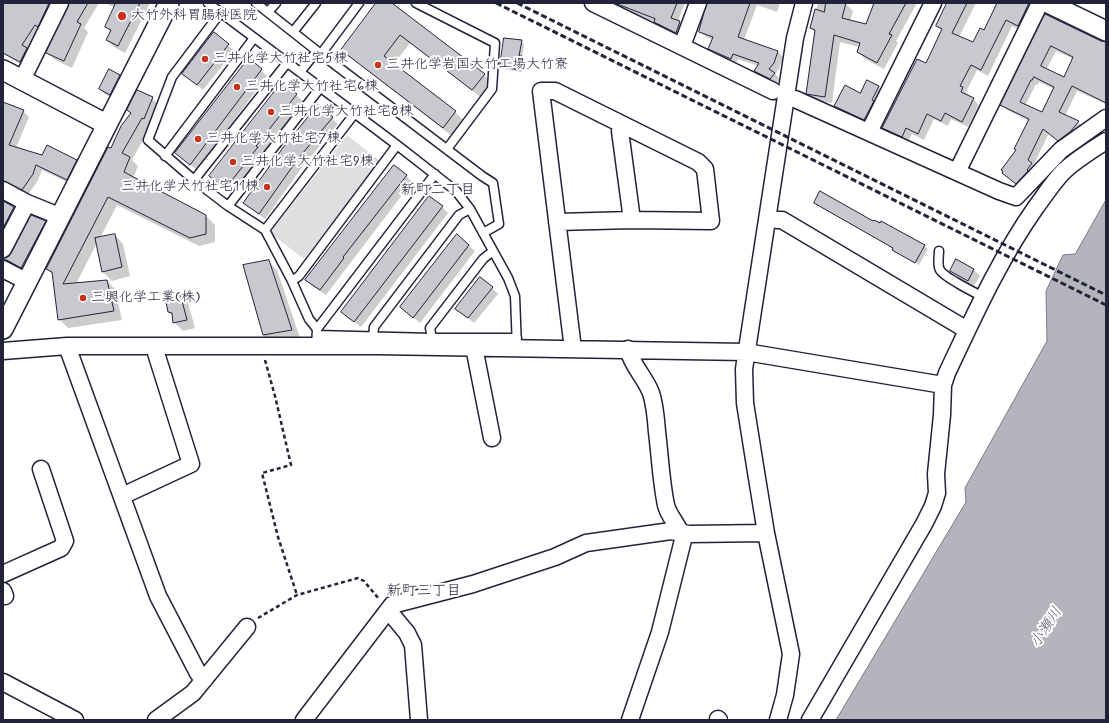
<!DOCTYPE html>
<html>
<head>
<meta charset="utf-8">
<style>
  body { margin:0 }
  #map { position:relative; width:1109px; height:723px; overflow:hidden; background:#fff; font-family:Mynerve,sans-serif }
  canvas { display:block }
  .frame { position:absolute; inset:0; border:4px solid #22223b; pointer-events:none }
</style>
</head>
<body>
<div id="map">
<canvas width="1109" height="723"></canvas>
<div class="frame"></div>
</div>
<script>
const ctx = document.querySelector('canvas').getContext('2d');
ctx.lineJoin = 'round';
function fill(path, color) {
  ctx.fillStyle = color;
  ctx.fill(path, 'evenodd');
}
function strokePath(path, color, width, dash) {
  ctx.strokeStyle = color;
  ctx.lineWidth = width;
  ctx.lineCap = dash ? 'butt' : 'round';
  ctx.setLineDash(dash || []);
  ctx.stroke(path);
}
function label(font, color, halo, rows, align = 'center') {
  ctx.font = font + ' Mynerve,"Klee One",sans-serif';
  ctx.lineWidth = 4;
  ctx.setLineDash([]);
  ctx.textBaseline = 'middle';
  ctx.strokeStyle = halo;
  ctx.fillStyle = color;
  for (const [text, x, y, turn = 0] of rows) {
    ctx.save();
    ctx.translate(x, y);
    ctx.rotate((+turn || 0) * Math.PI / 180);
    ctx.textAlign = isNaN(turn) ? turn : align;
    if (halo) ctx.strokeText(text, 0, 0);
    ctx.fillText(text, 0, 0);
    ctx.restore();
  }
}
const green = new Path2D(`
  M347 135 380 161 304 259 270 233Z`);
const water = new Path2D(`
  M1106 200V720H836L966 502 965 488 1047 341 1046 291 1063 255 1075 254Z`);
const shadow = new Path2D(`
  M3 3H61L28 68 3 54Z
  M70 3H99L84 28 88 32 72 68 55 60 47 52Z
  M105 3H150L125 53 114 47 107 40 111 32 106 27 115 8Z
  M377 3H390L484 75 493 83 482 98 410 43 393 65 455 112 464 121 452 136 351 58 342 50Z
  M619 3H685L678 21 686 28 682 38 660 27 655 22 624 10Z
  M708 3H780L777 12 757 5 744 40 778 52 783 57 779 69 775 74 780 79 776 84 760 76 755 71 759 66 738 59 736 64 715 54 709 48 713 40 706 37 700 31Z
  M818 3H845L853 11 850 21 866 26 875 3H917L896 41 898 43 884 69 865 59 858 52 859 47 840 42 832 103 815 100 807 93 816 32 811 28Z
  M948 3H976L959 37 974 43 985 31 997 5 993 3H1021L1028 6 1034 12 1024 32 1012 26 988 76 977 70 966 92 968 94V96L973 99 979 105 968 127 951 119 948 126 934 119 924 140 912 134 908 142 889 134 883 128 927 64 942 31 937 26Z
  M1045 16 1101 42H1106V104L1077 91 1065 116 1078 122 1083 127 1063 145 1049 133 1033 166 1036 169 1021 188 1003 173 1017 150 1029 121 1007 110 1002 105ZM1056 51 1074 59 1064 79 1046 70ZM1039 82 1054 89 1042 114 1025 106 1036 84 1038 85Z
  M214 33 234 51 203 90 183 73Z
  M505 39 521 41 524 44 522 58 524 60 522 72 503 69 501 66Z
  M249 59 267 76 197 170 182 158Z
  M120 75 125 81 116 100 106 95 100 89Z
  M282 84 296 95 308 106 237 200 211 176Z
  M878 87 882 91 869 124 840 110 836 106Z
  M152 98 161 107 132 160 138 166 133 178 206 216 215 225V242L199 246 117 205 100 238 115 235 123 244 130 276 112 281 103 272 97 243 76 284 107 281 115 289 122 320 68 328 59 319 53 275 47 269 132 114 128 110Z
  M3 103 23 111 29 117 16 148 43 156 76 160 82 166 73 185 42 170 38 180 28 195 3 188Z
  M332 118 338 124 303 166 265 219 250 208 245 203Z
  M406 176 412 182 326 295 312 286 307 280Z
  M3 201 14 208 19 213 3 245Z
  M815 203 874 223 924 246 928 249 919 265 897 253 894 249 819 206Z
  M442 207 448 213 361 327 348 317Z
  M45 222 51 227 27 273 3 264V259L9 258Z
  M457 236 475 251 420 323 401 307Z
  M957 260 974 270 980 276 974 286 957 277 951 271Z
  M268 261 277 270 300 338 272 344 263 335Z
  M481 278 498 294 474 323 456 309Z
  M180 295 188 303 195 328 183 331 174 322V317L169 312Z`);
const building = new Path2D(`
  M3 3H49L38 27 35 25 22 45 27 48 20 62 3 53Z
  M69 3H88L77 22 81 24 64 61 46 53Z
  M116 3H140L118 46 106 40 111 30 105 27Z
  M376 3H392L485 74 472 90 400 35 384 56 456 111 443 128 341 50Z
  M615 3H677L671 18 680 21 676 33 654 22 655 19Z
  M707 3H750L738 37 778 51 774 63 769 69 775 73 770 79 754 71 759 63 733 54 731 59 708 49 713 37 699 32Z
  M826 3H846L842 18 866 24 874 3H906L889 34 892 35 877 63 857 52 860 43 834 35 825 97 806 94 815 30 810 28 815 9 824 12Z
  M947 3H967L952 33 973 42 980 28 984 30 997 3H1029L1018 26 1006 20 981 70 971 65 960 86 963 87 961 92 974 98 962 122 945 113 941 121 927 114 918 134 906 128 902 137 882 128 917 59 926 63 942 29 936 26Z
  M1045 14 1101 41 1106 42V103L1072 86 1059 112 1079 121 1071 131 1058 141 1043 129 1028 160 1032 163 1027 170 1028 171 1016 184 1002 173 1003 171 1001 170 1016 150 1014 149 1029 119 1000 105ZM1051 46 1073 57 1064 77 1041 66ZM1034 77 1054 87 1042 112 1020 102 1031 80H1032Z
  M214 32 229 44 197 85 182 74Z
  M504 38 522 40 519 56H522L519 70 500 66Z
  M249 58 262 69 190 165 175 153Z
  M109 69 120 75 110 95 99 89Z
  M867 80 879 86 872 100 874 101 864 120 834 106 845 85 860 93Z
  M282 82 297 94 256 146 258 147 225 189 209 176Z
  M137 90 153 97 144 119 142 118 122 153 130 157 124 172 206 215V234L190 238 108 197 63 284 107 280 114 311 58 320 52 272 46 269 108 147 111 148 121 126 131 113 127 110Z
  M3 102 24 110 9 145 42 155 47 145 77 160 67 180 36 165 33 174 22 190 3 181Z
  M318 105 333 117 297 160 259 214 243 203 282 149Z
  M394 165 407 175 343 257 344 258 320 290 305 280Z
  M820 191 873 221 874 220 880 223 881 221 925 245 915 263 892 250 893 248 814 203Z
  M429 196 443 206 354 322 341 312Z
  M3 201 14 207 3 228Z
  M31 215 46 221 21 268 3 258 8 257 11 253Z
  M115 234 122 267 102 272 95 238Z
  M457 234 469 245 413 318 400 307Z
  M956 259 974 269 968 281 950 271Z
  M269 260 292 330 263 335 243 265Z
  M480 277 493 287 468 318 455 309Z
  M180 293 187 320 173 323 172 313 168 312 165 297Z`);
const path = new Path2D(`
  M265 360 275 396 291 465 262 473 278 537 297 595
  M258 618 297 595 358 578 364 581 379 599`);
const service = new Path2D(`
  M208 3 397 145 456 191 470 209 508 278 515 296 517 348
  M256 3 317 51
  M416 3 495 43 492 89 447 149
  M221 12 172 77 148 140 194 180 228 206 265 230 292 281 309 319 317 329 316 347
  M268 12 276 3
  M293 32 316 3
  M321 54 359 3
  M300 72 317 51 482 176 493 183 499 224 483 233
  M165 156 254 38
  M194 180 287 63
  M228 206 320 88
  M265 230 355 113
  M939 251C939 257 937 265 940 270 944 277 975 293 984 297
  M292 281 299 276 397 145
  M317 329 435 174
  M317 335 432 338H517
  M373 337 374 327 459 215 470 209
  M432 338 430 328 483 259 493 251`);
const minor = new Path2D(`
  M593 3 773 91
  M682 46 698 3
  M22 80 60 3
  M795 99 999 191 1016 197 1061 150 1106 118
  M623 126 620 131 632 220
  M869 132 933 3
  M957 172 1040 3
  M3 190 27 203 59 216
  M777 220H782L967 330
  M557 222 632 220 711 221 705 169 698 162 555 91H541L573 349
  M3 249 27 203
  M3 269 26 281
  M67 346 158 596 198 673 204 680
  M474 347 492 438
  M628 349C632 366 645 377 651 393 655 405 656 419 657 432 660 456 661 481 666 505 669 518 681 527 683 540L660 632 630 720
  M3 351 67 346H377L746 352 943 385
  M122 496 191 464 156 353V346
  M3 574 61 548 65 541 41 469
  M3 591 5 596
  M388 610 407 633 413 645 419 720
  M3 682 75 720
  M718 719 719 720
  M156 720 193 693 247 627
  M304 720 392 605 473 584 555 557 586 543 671 531 689 534 766 533
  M778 720 785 695 791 654 766 533 756 472 745 403 744 369 795 38 804 3
  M810 720 924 524 933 506 937 493 936 474 942 415 943 385 947 373C974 316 1000 258 1036 207 1045 195 1053 182 1064 171 1077 159 1092 150 1106 141`);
const tertiary = new Path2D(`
  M1048 3 1106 31
  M3 70 106 124
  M3 329 169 3`);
const rail = new Path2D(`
  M496 3 1106 305
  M517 3 1106 295`);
const markers = [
  [122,16,5,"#c8321e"],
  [205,59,4,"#c8321e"],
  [378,65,4,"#c8321e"],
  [237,87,4,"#c8321e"],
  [271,112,4,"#c8321e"],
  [198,139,4,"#c8321e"],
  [233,162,4,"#c8321e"],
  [267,187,4,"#c8321e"],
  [83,298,4,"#c8321e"]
];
const poiNames = [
  ["大竹外科胃腸科医院",131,16],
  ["三井化学大竹社宅5棟",213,59],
  ["三井化学岩国大竹工場大竹寮",386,65],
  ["三井化学大竹社宅6棟",245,87],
  ["三井化学大竹社宅8棟",279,112],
  ["三井化学大竹社宅7棟",206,139],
  ["三井化学大竹社宅9棟",241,162],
  ["三井化学大竹社宅11棟",259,187,"right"],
  ["三興化学工業(株)",91,298]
];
const neighbourhoodNames = [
  ["新町二丁目",438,191],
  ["新町三丁目",424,592]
];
const waterNames = [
  ["小瀬川",1047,628,-57]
];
fill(green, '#dfdfe2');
fill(water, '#b4b4bc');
strokePath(water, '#7a7a88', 1);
fill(shadow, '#0003');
fill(building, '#c8c8cf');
strokePath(building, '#22223b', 1);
strokePath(service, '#22223b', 11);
strokePath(minor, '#22223b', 19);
strokePath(tertiary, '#22223b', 22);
strokePath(path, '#22223b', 2.5, [4, 3]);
strokePath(service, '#fff', 8);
strokePath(minor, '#fff', 16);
strokePath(tertiary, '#fff', 19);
strokePath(rail, '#22223b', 3, [6, 3]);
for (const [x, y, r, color] of markers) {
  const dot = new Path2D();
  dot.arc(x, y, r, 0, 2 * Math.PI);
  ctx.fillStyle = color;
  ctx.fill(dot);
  strokePath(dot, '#fff', 1.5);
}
label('14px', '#22223b', '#fff', poiNames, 'left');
label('15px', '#22223b', '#fff', neighbourhoodNames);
label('italic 15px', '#5c5c6f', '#fff', waterNames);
</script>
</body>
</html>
